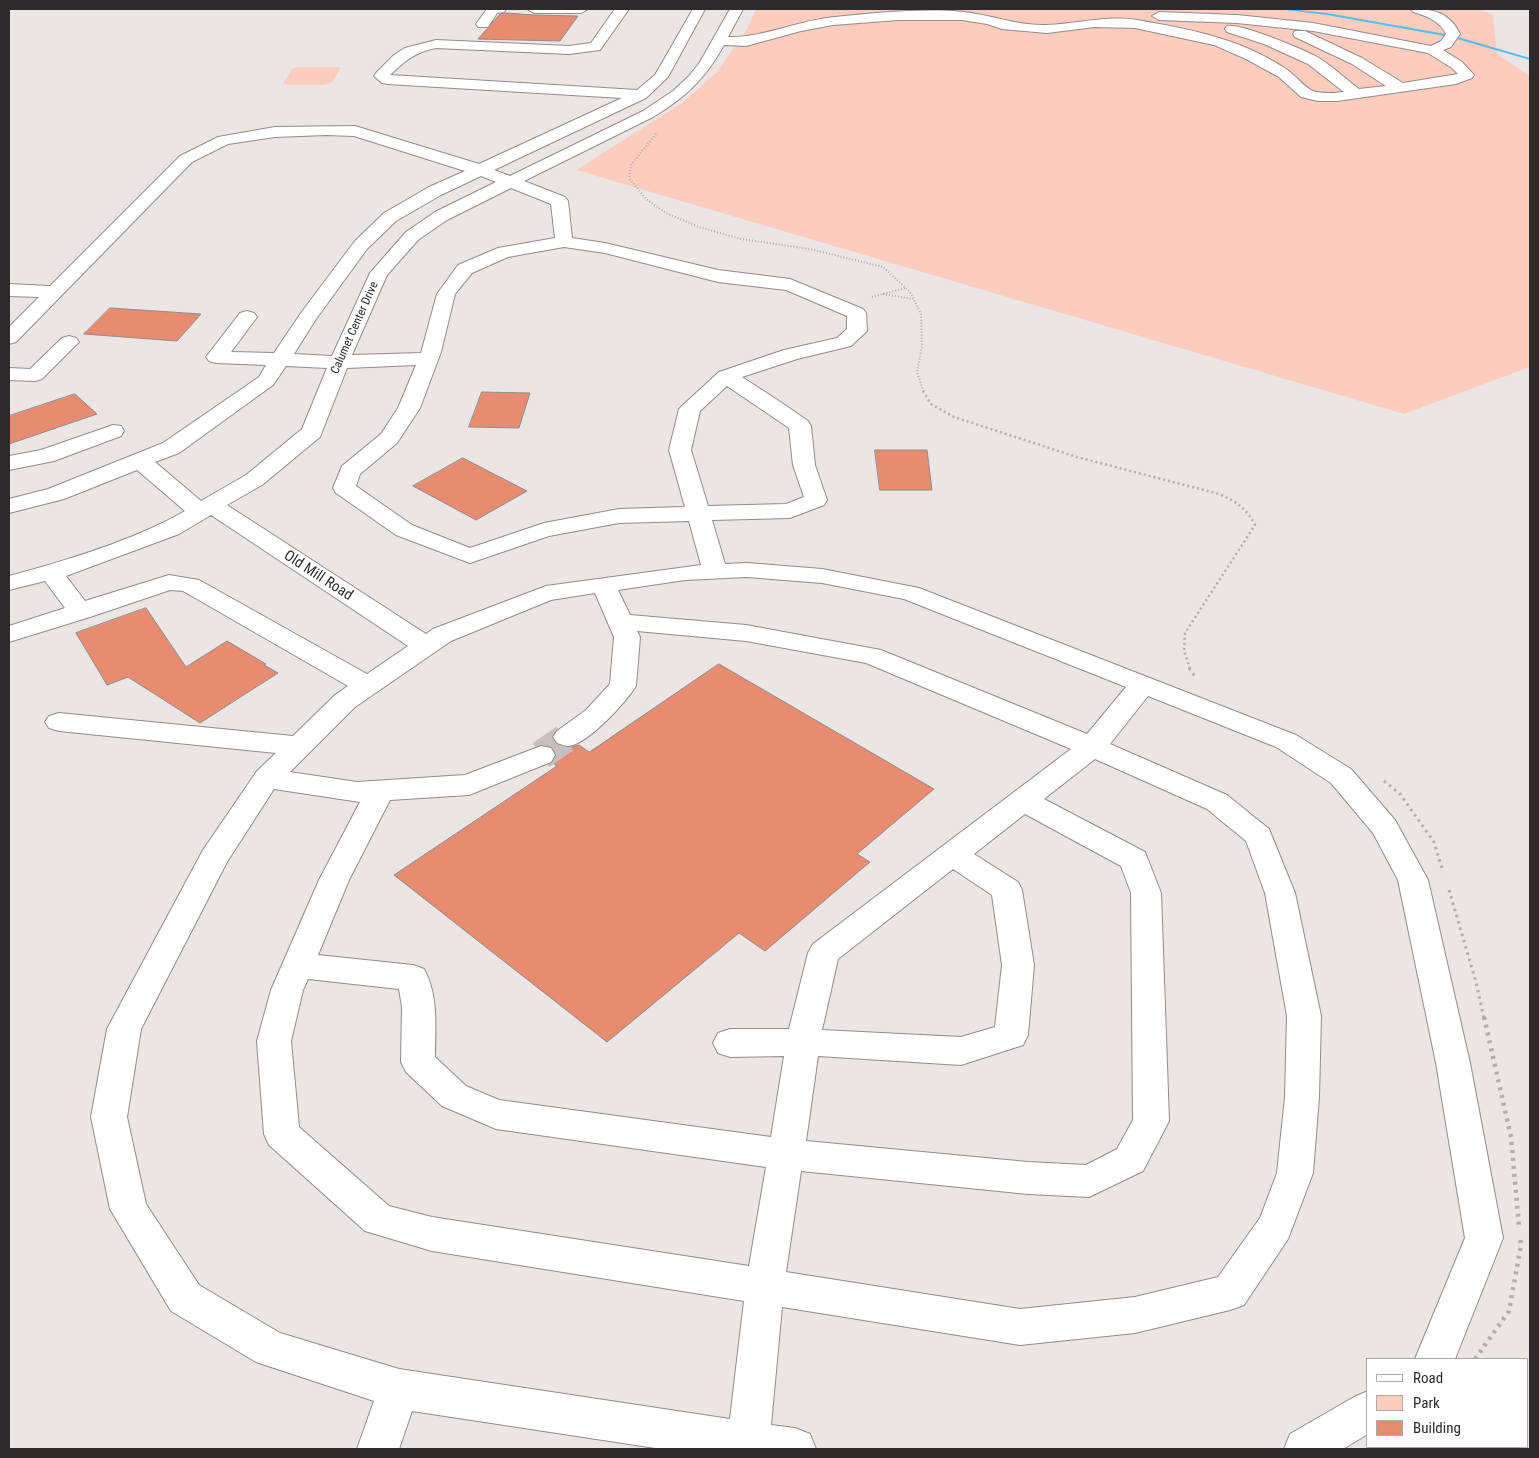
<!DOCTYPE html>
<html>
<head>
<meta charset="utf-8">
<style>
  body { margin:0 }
  #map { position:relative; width:1539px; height:1458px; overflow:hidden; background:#ebe6e4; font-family:"Roboto Condensed",sans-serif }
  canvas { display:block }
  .frame { position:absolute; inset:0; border:10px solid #2c2a2a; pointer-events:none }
  .legend { position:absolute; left:1366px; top:1358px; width:162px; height:90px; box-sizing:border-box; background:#fff; border:1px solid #abaaaa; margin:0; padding:6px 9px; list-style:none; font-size:15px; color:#2c2a2a }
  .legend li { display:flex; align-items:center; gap:10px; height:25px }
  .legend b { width:25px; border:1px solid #abaaaa }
</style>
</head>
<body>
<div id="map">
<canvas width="1539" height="1458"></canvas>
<div class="frame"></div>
<ul class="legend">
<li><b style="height:6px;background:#fff"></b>Road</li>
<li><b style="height:14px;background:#fccdbf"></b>Park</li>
<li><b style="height:14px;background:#e88c71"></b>Building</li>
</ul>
</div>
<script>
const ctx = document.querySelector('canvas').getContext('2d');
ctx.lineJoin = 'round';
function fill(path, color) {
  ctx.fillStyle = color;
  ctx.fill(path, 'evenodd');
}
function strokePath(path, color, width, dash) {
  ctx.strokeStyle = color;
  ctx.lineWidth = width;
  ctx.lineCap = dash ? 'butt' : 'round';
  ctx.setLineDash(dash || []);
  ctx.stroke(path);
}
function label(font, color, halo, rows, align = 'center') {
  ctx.font = font + ' "Roboto Condensed",sans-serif';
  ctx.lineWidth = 4;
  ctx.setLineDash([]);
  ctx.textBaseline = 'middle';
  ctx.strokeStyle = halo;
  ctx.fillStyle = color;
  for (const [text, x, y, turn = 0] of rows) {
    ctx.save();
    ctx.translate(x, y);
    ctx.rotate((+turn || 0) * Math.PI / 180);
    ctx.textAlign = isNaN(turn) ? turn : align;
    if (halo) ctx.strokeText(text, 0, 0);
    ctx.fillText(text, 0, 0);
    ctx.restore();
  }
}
const green = new Path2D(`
  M756 9H1479L1493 15 1497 54 1530 76V367L1404 414 576 170 682 103 717 72 747 29Z
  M300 67H338L341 68 331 83 323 85H288L283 83 293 68Z`);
const stream = new Path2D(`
  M1278 9H1290L1327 13 1451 35 1530 58V60L1450 37 1327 15Z`);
const building = new Path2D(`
  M506 13 534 15 578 16 560 41 478 39 500 14Z
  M110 308 201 314 177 341 84 334Z
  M482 392 530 393 519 428 469 427Z
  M75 394 97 414 9 444V416Z
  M875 450H927L932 490H880Z
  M463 458 523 489 527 491 476 520 413 486Z
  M146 608 186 667 227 641 266 664 264 665 278 673 200 723 128 677 107 685 76 633Z
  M719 664 934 789 857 854 870 862 765 951 739 933 607 1042 394 875 557 766 553 763 557 754 553 747 541 744 538 745 551 736 556 745 569 748 579 745 589 752Z`);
const minorTunnel = new Path2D(`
  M541 755 567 737`);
const pathFar3 = new Path2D(`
  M656 134 631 165 629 178 646 199 666 213 699 227 741 239 810 249 883 267 910 292 921 314 922 346 917 372 924 393
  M883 294 913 299
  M872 297 905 288`);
const pathFar2 = new Path2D(`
  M923 391 931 404 954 417 1077 457 1219 494C1236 501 1247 509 1255 525L1185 633 1184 651 1190 669`);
const pathFar1 = new Path2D(`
  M1189 668 1196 678
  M1384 781 1400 794 1434 842 1443 872
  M1449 890 1476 982 1484 1018`);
const path = new Path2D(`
  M1484 1017 1511 1137 1519 1226
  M1475 1359 1509 1311 1521 1245 1520 1237
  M1430 1447V1449`);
const minor = new Path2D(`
  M487 9H506L504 12 497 13 488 27H478L476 24Z
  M527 9H588L581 13H534Z
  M615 9H629L600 50 569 54 436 48C415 52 405 61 390 75L637 90 655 75 693 9H705L668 77 646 98 494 170 510 176 643 111 673 91 689 76 700 62 730 9H743L728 37C764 38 799 20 835 17 876 13 924 8 964 12 992 15 1018 26 1046 25 1077 24 1106 15 1137 20 1165 25 1195 30 1222 39 1243 45 1273 59 1290 72 1298 78 1305 88 1313 91 1322 94 1335 93 1344 92L1308 64 1264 44 1227 32 1225 29 1227 26C1241 23 1305 50 1319 58 1333 67 1346 79 1359 89L1386 86 1352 64 1295 37 1293 34 1295 31H1305L1362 58 1403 83 1458 74 1452 68 1428 53 1313 31 1237 23 1159 20 1152 16 1159 12 1237 15 1313 23 1431 46 1441 41 1446 34C1440 21 1427 16 1413 12L1411 9C1433 8 1450 13 1460 34L1451 47 1443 50 1462 62 1474 75 1472 78 1456 84 1337 101H1318L1301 97 1279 77 1246 59 1214 45 1135 28 1095 27 1047 33 1002 29 987 24 962 20H898L833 25 801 31 746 46 724 45C705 79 686 97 653 117L524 181 565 197 568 201 572 238 605 243 718 270 790 279 863 309 866 313 867 331 851 346 797 359 742 377 779 401 808 421 811 426 815 465 827 500 824 505 790 518 712 520 725 564 747 563 822 569 919 588 1296 735 1351 769 1395 820 1428 880 1470 1063 1503 1238 1455 1359H1415L1465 1238 1436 1063 1398 880 1373 833 1331 783 1276 747 1148 696 1110 744 1227 795 1269 829 1295 893 1321 1016 1319 1097 1313 1173 1288 1239 1244 1305 1230 1310 1135 1333 1020 1345 782 1307 771 1425 795 1428 810 1434 816 1449H662L412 1411 399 1449H357L374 1401 256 1362 171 1311 110 1209 91 1117 107 1029 203 850 257 771 276 753 59 731 49 728 45 722 49 716 59 713 293 736 335 695 348 686 183 591 170 590 90 617 9 642V626L65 608 45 581 9 590V576C65 561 135 540 185 511L137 470 64 499 9 513V499L48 489 163 443 259 377 266 365 216 363 209 361 206 357 240 313 247 311 254 313 257 317 231 352 274 353 301 313 355 241 384 213 429 187 465 171 354 136 326 135 275 137 228 144 192 162 16 342 9 344V327L39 297 9 296V284L50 286 180 156 218 137 275 127 355 126 479 164 622 98 387 84 382 83 374 76 376 73 394 55 405 48 436 40 569 46 591 43ZM481 176 496 182 435 212 406 232 370 273 332 356 294 354 316 319 367 249 396 221 441 195ZM511 188 551 204 555 238 498 248 458 265 437 294 421 353 352 355 387 275 418 240 447 220ZM564 247 605 253 718 282 786 290 847 316V329L837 338 784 350 719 372 683 405 679 409 669 450 685 507 619 509 544 523 470 548 412 525 356 486 360 474 397 443 420 408 441 352 455 294 472 273 508 257ZM416 365 398 408 381 434 342 466 333 488 336 493 396 535 470 563 549 536 619 523 689 521 701 565 546 586 433 629 426 634 227 505 262 485 320 437 347 368ZM286 366 327 368 302 429 246 475 201 501 155 462 179 453 273 385ZM727 386 789 428 793 465 804 497 786 504 708 506 691 450 700 411ZM211 515 408 646 367 674 199 580 169 575 85 601 66 576 179 534ZM747 577 822 583 904 599 1126 687 1087 734 881 650 746 625 630 615 618 590 685 580ZM595 593 614 637 610 684 586 710 557 731 553 737 557 743C561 744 565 746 569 746 589 743 625 703 636 686L640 637 637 631 746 641 866 663 1071 749 813 944 808 953 789 1029H730L718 1033 713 1043 718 1053 730 1057 784 1056 771 1137 499 1100 466 1086 435 1057C435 1028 439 996 424 969L413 965 318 955 349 880 390 800 469 795 551 762 555 755 551 748 541 746 465 775 357 782 290 772 355 707 451 641 551 600ZM1095 759 1207 809 1246 841 1265 893 1287 1016 1285 1097 1277 1173 1260 1218 1218 1277 1135 1297 1020 1309 786 1272 801 1171 1028 1194 1089 1197 1143 1171 1169 1121 1161 893 1145 852 1044 799ZM274 789 360 802 319 880 271 990 257 1041 264 1134 269 1145 365 1231 432 1251 744 1301 730 1419 399 1369 280 1333 199 1285 146 1204 127 1117 141 1029 227 862ZM1025 814 1121 866 1131 893 1133 1120 1117 1149 1086 1165 1028 1162 806 1141 818 1056 961 1065 1023 1045 1028 1035 1034 965 1022 890 1018 882 974 854ZM953 869 992 895 1002 965 995 1027 961 1037 822 1030 838 959ZM308 979 399 989 402 1007 401 1062 406 1072 442 1106 496 1129 766 1167 749 1266 432 1217 389 1206 299 1127 291 1041 303 990Z
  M69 336 76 338 79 342 42 379 35 381 9 380V368L30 369 62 338Z
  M113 425 121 426 124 431 121 436 54 461 9 470V456L41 450Z
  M1368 1391V1434L1343 1449H1284L1290 1434 1354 1397Z`);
const farStreetnames = [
  ["Calumet Center Drive",355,328,-66]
];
const streetNames = [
  ["Old Mill Road",318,576,33]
];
fill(green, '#fccdbf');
fill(stream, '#54bfef');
fill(building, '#e88c71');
strokePath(building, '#908b8a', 1);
strokePath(minorTunnel, '#c5c0bf', 29, [29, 15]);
strokePath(minor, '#918c8a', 2);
strokePath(pathFar3, '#b1adab', 2, [1, 2]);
strokePath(pathFar2, '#b1adab', 2.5, [2, 3]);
strokePath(pathFar1, '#b1adab', 3, [2.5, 4]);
strokePath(path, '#b1adab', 4.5, [3, 5]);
fill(minor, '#fff');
label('12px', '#2c2a2a', '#fff', farStreetnames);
label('15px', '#2c2a2a', '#fff', streetNames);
</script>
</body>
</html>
